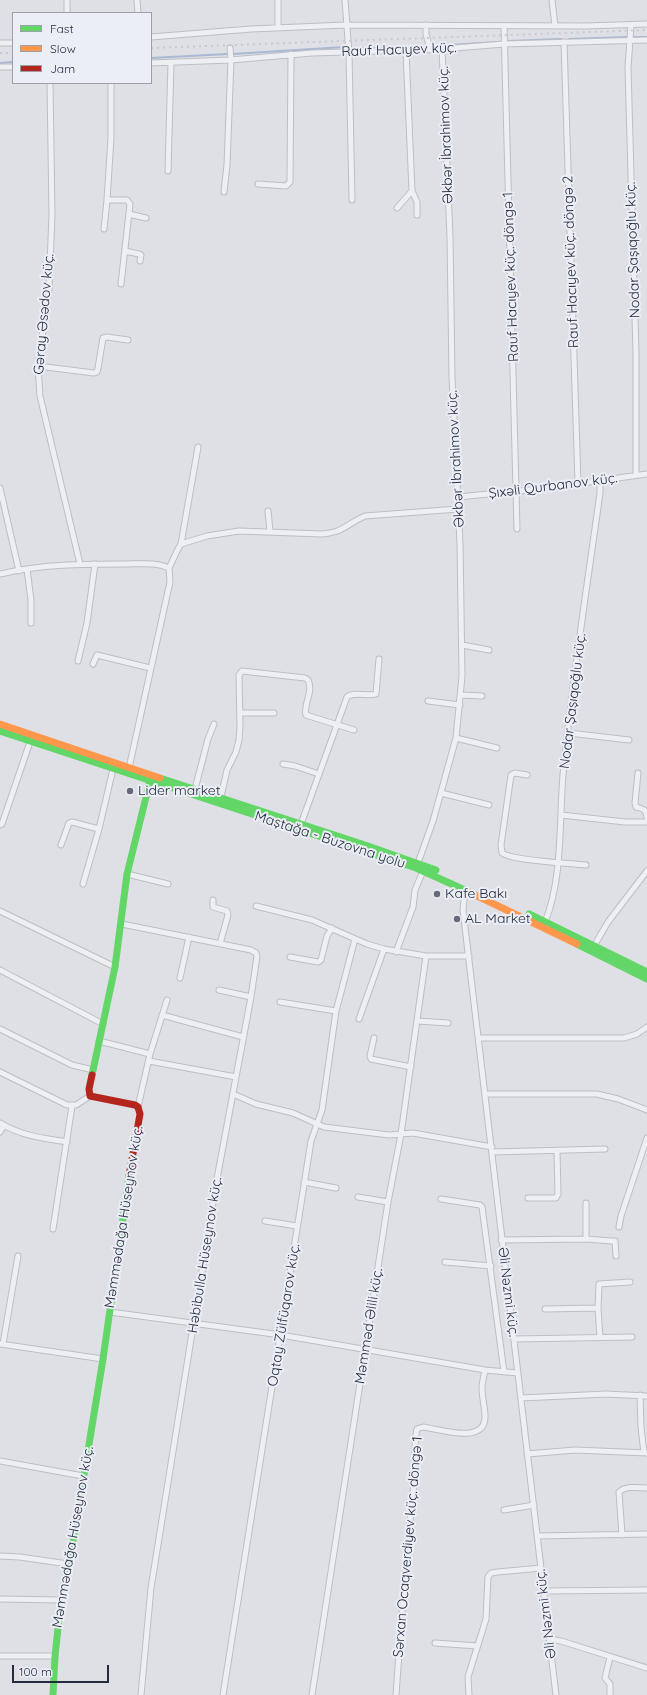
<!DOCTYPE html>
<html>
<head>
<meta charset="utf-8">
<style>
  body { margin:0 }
  #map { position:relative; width:647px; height:1695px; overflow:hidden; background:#dfe0e5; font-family:Quicksand,sans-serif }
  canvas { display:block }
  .legend { position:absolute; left:12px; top:12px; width:140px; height:72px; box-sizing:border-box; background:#ebeef5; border:1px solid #9ca0ac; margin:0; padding:5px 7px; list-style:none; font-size:12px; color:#252b3f }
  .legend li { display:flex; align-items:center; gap:8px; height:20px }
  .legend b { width:20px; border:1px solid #9ca0ac }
  .scale { position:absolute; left:12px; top:1665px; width:97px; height:18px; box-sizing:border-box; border:2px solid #252b3f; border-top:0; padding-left:5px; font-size:12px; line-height:14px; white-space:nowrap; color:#252b3f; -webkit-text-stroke:3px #ebeef5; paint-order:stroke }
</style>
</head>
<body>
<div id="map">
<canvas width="647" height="1695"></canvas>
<ul class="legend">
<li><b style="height:5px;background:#63d668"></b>Fast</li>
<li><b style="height:5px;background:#ff974d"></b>Slow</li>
<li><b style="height:5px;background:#b3261e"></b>Jam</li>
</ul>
<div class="scale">100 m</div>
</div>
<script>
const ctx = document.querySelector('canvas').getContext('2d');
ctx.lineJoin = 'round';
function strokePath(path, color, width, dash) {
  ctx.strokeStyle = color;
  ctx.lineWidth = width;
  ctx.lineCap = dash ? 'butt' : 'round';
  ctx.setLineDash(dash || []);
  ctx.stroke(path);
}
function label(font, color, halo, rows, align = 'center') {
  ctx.font = font + ' Quicksand,sans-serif';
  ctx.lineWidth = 4;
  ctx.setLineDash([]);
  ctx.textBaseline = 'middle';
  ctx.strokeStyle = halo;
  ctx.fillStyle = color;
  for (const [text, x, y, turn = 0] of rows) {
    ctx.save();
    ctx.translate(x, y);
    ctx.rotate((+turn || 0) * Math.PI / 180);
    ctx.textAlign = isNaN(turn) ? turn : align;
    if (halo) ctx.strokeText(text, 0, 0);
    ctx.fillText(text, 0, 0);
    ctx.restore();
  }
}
const stream = new Path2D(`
  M633 37H647
  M569 39 627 37
  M508 41 561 39
  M433 46 498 42
  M412 47H427
  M352 48H384
  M233 54 344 47
  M151 58 227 54
  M0 63 13 62`);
const street = new Path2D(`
  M67 0V13
  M137 0 138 13
  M345 0 349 53 352 200
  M552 0 555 26
  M426 25V34L430 50
  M631 25 628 68 636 353V475
  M504 26 517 529
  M278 28V0
  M151 37 251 29 346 25 586 26 647 24
  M564 42 578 483
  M0 43H13
  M151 63 231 60 312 53 442 49 504 44 647 40
  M0 67H13
  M50 83 52 215 49 289 38 366 40 396 80 564
  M111 83V138L107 200H127L130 204 121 284
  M168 171 171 63
  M258 184 286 186 290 182 291 54
  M412 191 417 202V215
  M224 192 227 165 231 60 230 48
  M397 208 412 191 406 51
  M129 214 146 218
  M104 229 107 200
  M125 251 139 254 141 255 140 261
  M38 366 94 373 97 372 98 368 103 338 107 337 128 340
  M0 488 19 571
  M458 497 539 489 647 474
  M268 511 270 531
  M181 544 207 536 239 531 322 534C345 532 346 524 365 516L458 509
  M27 569 31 600V623
  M0 574C41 564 84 564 126 564 140 564 156 562 169 568
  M462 645 489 650
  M78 661 87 623 95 564
  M93 664 97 655 150 668
  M461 695 482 696
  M428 701 460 705
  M240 713H274
  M569 733 629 740
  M456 738 497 748
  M283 764 295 766 319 774
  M129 768 170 582 169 568 178 549 181 544 198 447
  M638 773 635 803 636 807C644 809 646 809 647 818
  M527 775 515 773 511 775 501 845 502 853C513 861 569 863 586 865
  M195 789 208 739 214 724
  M441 793 489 805
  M221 797 227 770 236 752 239 740 240 726 239 675 242 671 305 678 308 680C314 692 303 703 306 715L354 730
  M561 815 625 822H647
  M301 824 347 697C354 691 367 697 376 694L379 659
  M0 825 2 824 30 742
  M61 845 69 823 72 822 99 829
  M418 863 433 821 456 738 462 676 460 544 452 377 450 237 442 49
  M127 874 168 884
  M83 884 99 829 113 769
  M467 890 464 899 463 910C496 1171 523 1434 556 1695
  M213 900V907L227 911 228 915 220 944
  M256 906 312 920 367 944 384 949 426 956H469
  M0 911 115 967
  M545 922C563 878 559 822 563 775 572 681 587 587 600 493V480
  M122 924 251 950 256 953 257 956 251 997 216 1184 151 1588 141 1695
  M594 946 608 922 647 871
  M396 952 413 907 415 890 423 871
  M290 957 318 962 321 960 327 936 332 928
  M0 970 103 1024
  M180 978 189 937
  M219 990 251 997
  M280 1002 336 1011
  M162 1015 243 1037
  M359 1019 384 949
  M417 1021 448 1023
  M0 1029 72 1065 93 1070
  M374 1038 370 1056 371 1059 411 1067
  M479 1038H624L637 1034 647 1027
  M99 1041 150 1054
  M149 1061 236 1077
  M0 1072 67 1105H76L90 1096
  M233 1094 256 1104 293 1113 324 1127 389 1135 413 1133 492 1147
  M486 1094H597L618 1099 647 1110
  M138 1107 150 1054 167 1000
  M0 1123C21 1136 43 1138 67 1142
  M0 1132 4 1125
  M492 1152 605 1149
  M304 1182 336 1188
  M358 1197 388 1202
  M528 1198H556L558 1194 557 1150
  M441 1199 480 1205 482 1207 504 1372
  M265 1221 297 1226
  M619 1227 621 1216 647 1138
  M53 1229 72 1106
  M586 1239V1203
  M501 1240 586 1239 611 1241H615L616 1256
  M445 1262 491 1266
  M545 1309 598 1308
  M110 1312 281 1335 485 1370 518 1373
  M600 1338 598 1308 599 1284 630 1282
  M514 1339 632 1337
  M0 1344 103 1359
  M3 1344 18 1256
  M640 1395 641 1427 644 1453
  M521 1398 606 1394 647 1396
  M527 1454 575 1450 647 1453
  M0 1461 83 1476
  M504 1510 534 1505
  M622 1535 619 1492C626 1485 638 1488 647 1488
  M537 1536 647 1534
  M0 1556 20 1557 68 1564
  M543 1591 647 1590
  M0 1599 61 1600
  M549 1639 561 1641 647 1668
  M435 1643 477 1646
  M0 1656H55
  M610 1657 605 1678 610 1684V1695
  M223 1695 311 1141 322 1110 336 1011 355 939
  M312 1695 388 1202 401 1134 426 956
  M396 1695C401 1624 406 1554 414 1483 416 1465 413 1446 417 1429L423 1427C439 1429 485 1445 485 1417 485 1407 482 1398 482 1388 482 1382 484 1376 485 1370
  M469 1695 468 1677 486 1619 488 1577 491 1573 498 1572 541 1568`);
const fast = new Path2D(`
  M0 731 416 868 467 891
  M160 778 365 845 436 870
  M529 914 647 972
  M577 944 647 979
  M92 1075 115 967 127 874 150 781
  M53 1695 55 1656 61 1600 74 1536 103 1359 129 1176`);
const slow = new Path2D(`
  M0 724 160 778
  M467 891 577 944`);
const jam = new Path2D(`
  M92 1075 89 1089 90 1096 135 1105 138 1107 140 1114 129 1176`);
const rail = new Path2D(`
  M151 48 647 30
  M0 53H13`);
const markers = [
  [130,791,4,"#666a79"],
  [437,894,4,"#666a79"],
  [457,919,4,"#666a79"]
];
const streetNames = [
  ["Rauf Hacıyev küç.",399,50,-2],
  ["Əkbər İbrahimov küç.",446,135,-92],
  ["Nodar Şaşıqoğlu küç.",633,250,-92],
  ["Rauf Hacıyev küç. döngə 2",571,262,-92],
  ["Rauf Hacıyev küç. döngə 1",511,277,-92],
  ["Gəray Əsədov küç.",44,314,-85],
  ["Əkbər İbrahimov küç.",456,459,-93],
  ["Şıxəli Qurbanov küç.",553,486,-7],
  ["Nodar Şaşıqoğlu küç.",573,701,-83],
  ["Maştağa - Buzovna yolu",330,840,18],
  ["Məmmədağa Hüseynov küç.",124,1217,-81],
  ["Həbibulla Hüseynov küç.",205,1255,-81],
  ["Əli Nəzmi küç.",508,1292,83],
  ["Oqtay Zülfüqarov küç.",284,1315,-81],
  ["Məmməd Əlili küç.",369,1326,-81],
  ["Məmmədağa Hüseynov küç.",73,1537,-80],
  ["Sərxan Ocaqverdiyev küç. döngə 1",408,1547,-85],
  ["Əli Nəzmi küç.",546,1614,-97]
];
const poiNames = [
  ["Lider market",138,791],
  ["Kafe Bakı",445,894],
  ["AL Market",465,919]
];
strokePath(stream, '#aab8d3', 2);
strokePath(street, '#bdbec3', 7);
strokePath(street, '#eeeff2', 5);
strokePath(fast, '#63d668', 7);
strokePath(slow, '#ff974d', 7);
strokePath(jam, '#b3261e', 7);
strokePath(rail, '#c7c9cd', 2, [2, 4]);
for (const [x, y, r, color] of markers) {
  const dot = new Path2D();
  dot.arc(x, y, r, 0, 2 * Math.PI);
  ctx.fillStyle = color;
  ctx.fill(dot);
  strokePath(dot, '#ebeef5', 1.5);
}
label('14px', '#252b3f', '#ebeef5', streetNames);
label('14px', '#252b3f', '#ebeef5', poiNames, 'left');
</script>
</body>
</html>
